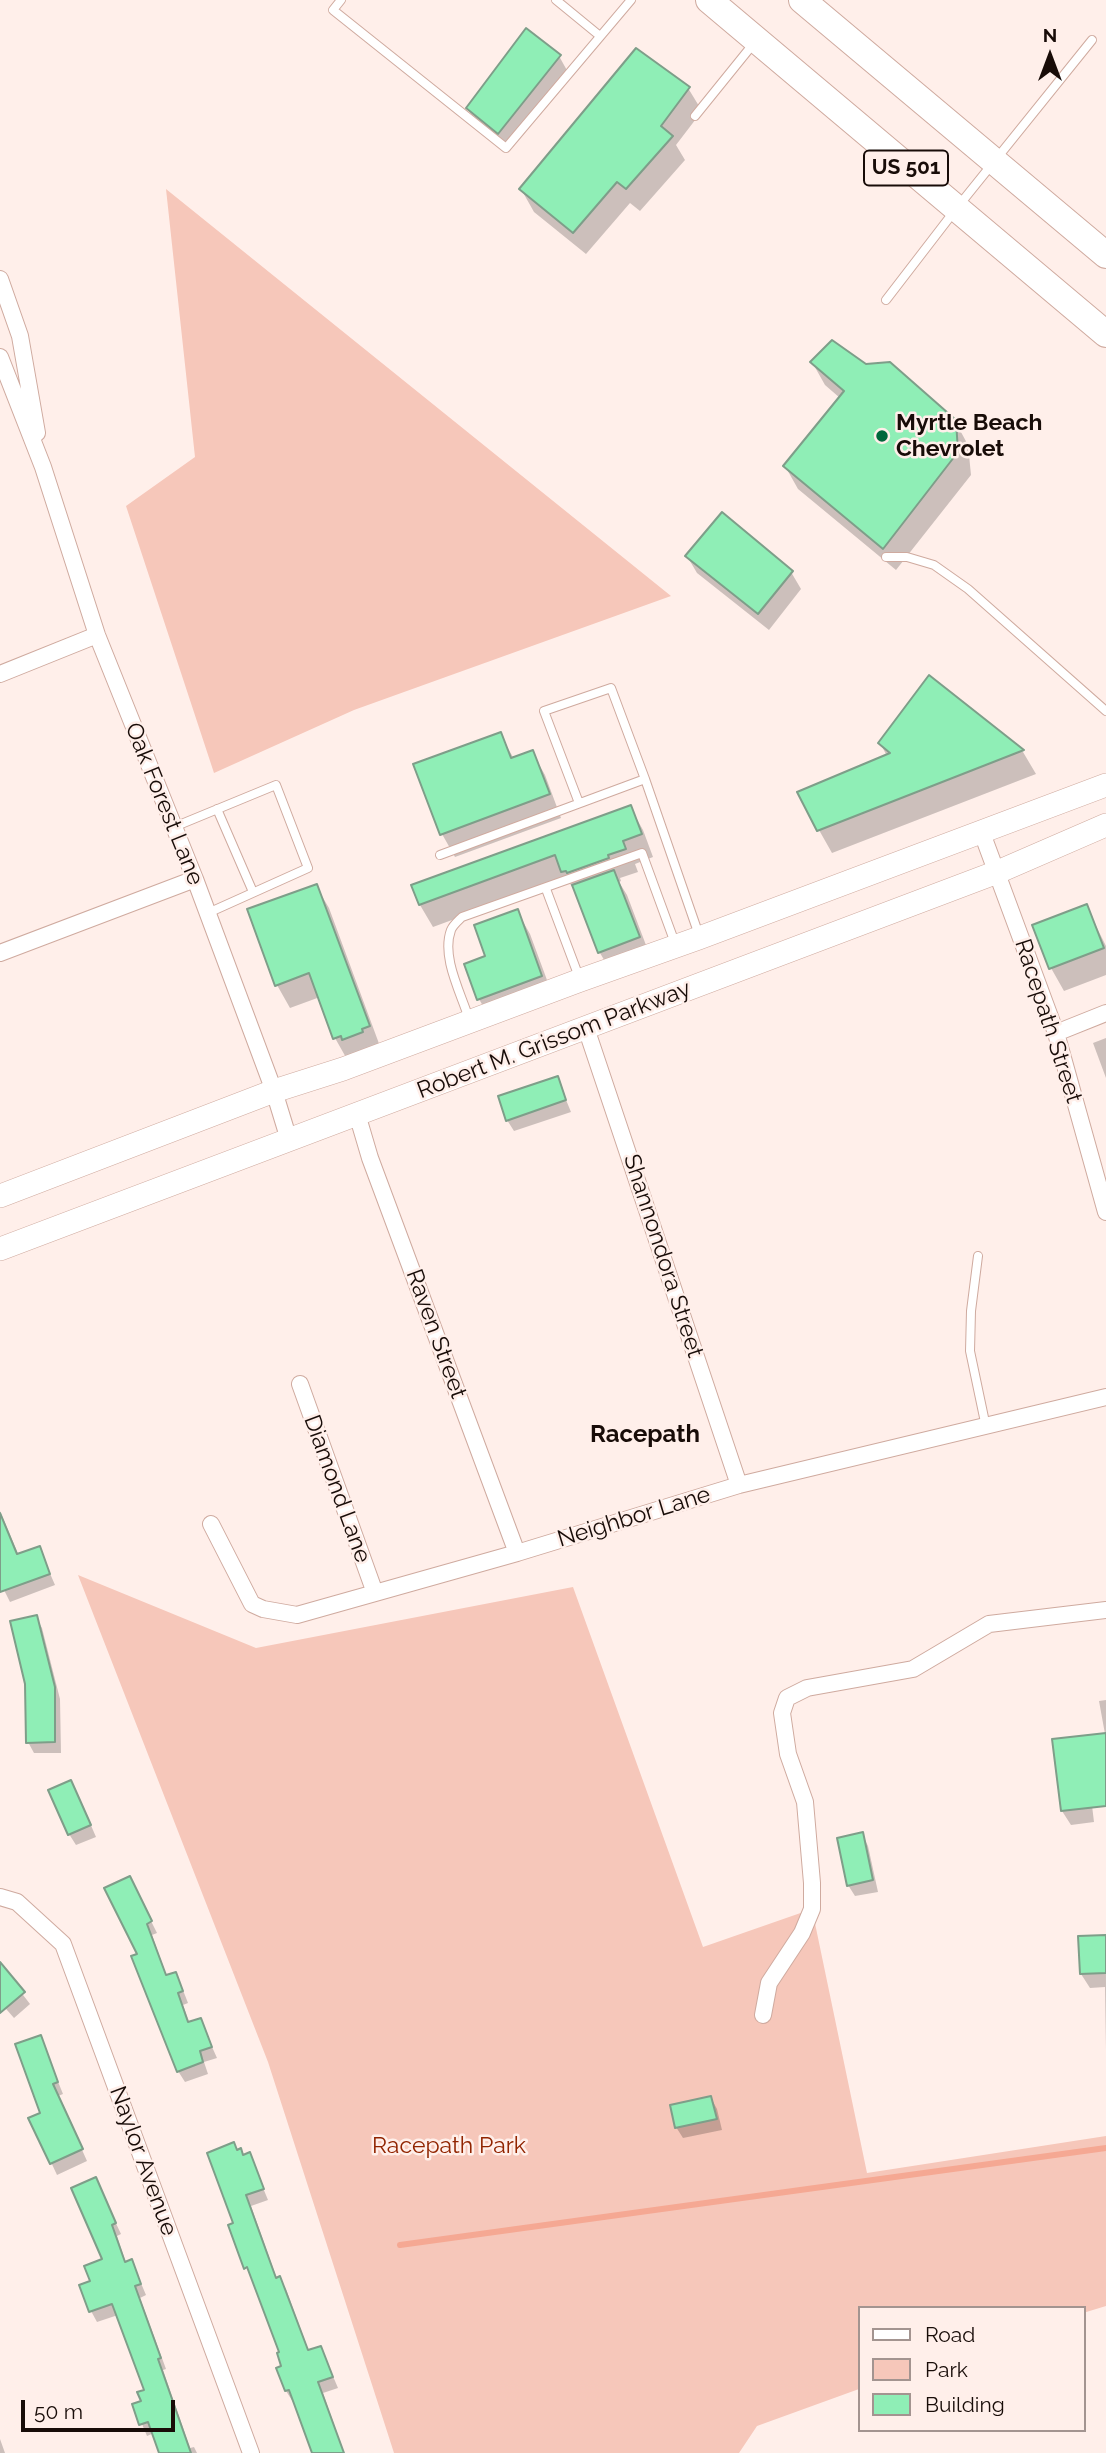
<!DOCTYPE html>
<html>
<head>
<meta charset="utf-8">
<style>
  body { margin:0 }
  #map { position:relative; width:1106px; height:2453px; overflow:hidden; background:#ffefea; font-family:Raleway,sans-serif }
  canvas { display:block }
  .legend { position:absolute; left:858px; top:2306px; width:228px; height:126px; box-sizing:border-box; background:#ffefea; border:2px solid #a39490; margin:0; padding:9px 12px; list-style:none; font-size:21px; color:#180c08 }
  .legend li { display:flex; align-items:center; gap:14px; height:35px }
  .legend b { width:35px; border:2px solid #a39490 }
  .north { position:absolute; left:1015px; top:21px; width:70px; height:70px; -webkit-text-stroke:5px #ffefea; paint-order:stroke; rotate:0deg; font-size:19px; font-weight:700; line-height:28px; text-align:center; color:#180c08 }
  .north::after { content:''; display:block; margin:auto; width:24px; height:32px; background:#180c08; clip-path:polygon(50% 0,100% 100%,50% 72%,0 100%) }
  .scale { position:absolute; left:21px; top:2400px; width:154px; height:32px; box-sizing:border-box; border:4px solid #180c08; border-top:0; padding-left:9px; font-size:21px; line-height:24px; white-space:nowrap; color:#180c08; -webkit-text-stroke:5px #ffefea; paint-order:stroke }
</style>
</head>
<body>
<div id="map">
<canvas width="1106" height="2453"></canvas>
<ul class="legend">
<li><b style="height:9px;background:#fff"></b>Road</li>
<li><b style="height:19px;background:#f6c7ba"></b>Park</li>
<li><b style="height:19px;background:#8feeb6"></b>Building</li>
</ul>
<div class="north">N</div>
<div class="scale">50 m</div>
</div>
<script>
const ctx = document.querySelector('canvas').getContext('2d');
ctx.lineJoin = 'round';
function fill(path, color) {
  ctx.fillStyle = color;
  ctx.fill(path, 'evenodd');
}
function strokePath(path, color, width, dash) {
  ctx.strokeStyle = color;
  ctx.lineWidth = width;
  ctx.lineCap = dash ? 'butt' : 'round';
  ctx.setLineDash(dash || []);
  ctx.stroke(path);
}
function label(font, color, halo, rows, align = 'center') {
  ctx.font = font + ' Raleway,sans-serif';
  ctx.lineWidth = 5;
  ctx.setLineDash([]);
  ctx.textBaseline = 'middle';
  ctx.strokeStyle = halo;
  ctx.fillStyle = color;
  for (const [text, x, y, turn = 0] of rows) {
    ctx.save();
    ctx.translate(x, y);
    ctx.rotate((+turn || 0) * Math.PI / 180);
    ctx.textAlign = isNaN(turn) ? turn : align;
    if (halo) ctx.strokeText(text, 0, 0);
    ctx.fillText(text, 0, 0);
    ctx.restore();
  }
}
const green = new Path2D(`
  M166 189 671 596 354 710 214 773 126 506 195 457Z
  M78 1575 256 1648 573 1587 703 1947 812 1909 867 2173 1106 2136V2306L1083 2313V2308H859V2389L757 2426 739 2453H394L268 2062Z`);
const shadow = new Path2D(`
  M559 56 569 74 509 150 478 125 468 108Z
  M688 88 702 111 676 145 685 160 640 211 630 203 586 254 534 212 521 189Z
  M812 362 865 366 955 421 968 445 971 475 896 570 798 489 785 466 840 398 825 385Z
  M687 556 791 572 801 589 769 630 697 573Z
  M930 678 1023 752 1036 774 832 853 819 830 887 756 880 743Z
  M500 734 514 759 532 752 545 775 561 818 455 857 442 834 415 765Z
  M630 807 643 830 653 857 635 864 638 872 620 878 621 881 619 882 627 895 652 961 613 975 600 953 577 894 566 878 433 927 420 905 413 886Z
  M316 886 329 908 381 1049 348 1061 335 1038 320 997 290 1008 277 985Z
  M1086 906 1106 946V975L1064 991 1051 968Z
  M517 911 530 934 554 999 492 1022 479 999 488 957Z
  M1106 1038V1078L1093 1043Z
  M557 1078 571 1112 514 1131 507 1120Z
  M0 1511 19 1556 39 1548 55 1585 10 1602 0 1582Z
  M36 1617 42 1628 60 1699 61 1753H34L28 1742 27 1684Z
  M1106 1700V1787L1090 1789 1094 1822 1071 1825 1062 1811 1105 1734 1099 1701Z
  M77 1793 96 1837 76 1845 69 1834Z
  M862 1834 868 1846 878 1892 855 1896 848 1885Z
  M135 1889 157 1933 152 1935 167 1977 175 1974 181 1985 188 2003 183 2005 190 2024 200 2020 217 2058 204 2062 208 2074 185 2082 178 2071 139 1955Z
  M1106 1937V2050L1105 1987 1090 1988 1081 1974Z
  M0 1965 30 2004 14 2018 0 2002Z
  M40 2037 63 2094 58 2096 87 2161 57 2175 31 2119 42 2114Z
  M711 2098 717 2109 722 2130 683 2138 676 2127Z
  M238 2151 243 2156 249 2154 268 2200 251 2206 277 2279 280 2278 286 2289 309 2352 321 2348 338 2388 323 2393 344 2453H314L295 2401 293 2402 286 2391 279 2369 283 2367 281 2353 230 2226 235 2224Z
  M95 2179 121 2234 117 2236 126 2263 132 2262 146 2295 140 2298 166 2369 163 2370 190 2448 194 2447 197 2453H166L154 2433 147 2436 134 2405 143 2402 146 2391 118 2315 97 2322 91 2311 82 2286 92 2282 104 2260Z
  M0 2439 5 2453H0Z`);
const stream = new Path2D(`
  M400 2245 1106 2148`);
const building = new Path2D(`
  M526 28 561 55 498 134 466 108Z
  M636 48 690 87 661 126 673 136 626 189 617 182 573 233 519 189Z
  M832 340 866 364 890 362 956 420 958 452 883 549 783 466 844 391 810 362Z
  M722 512 793 571 758 614 685 556Z
  M929 675 1024 750 817 831 797 792 890 753 878 743Z
  M501 732 511 758 533 750 550 794 440 835 413 764Z
  M631 805 642 834 623 841 626 849 608 855 609 858 567 873 566 871 561 872 555 855 419 905 411 885Z
  M614 870 640 937 598 953 572 885Z
  M317 884 370 1026 362 1029 363 1032 342 1040 341 1036 333 1039 309 973 275 986 247 909Z
  M1087 904 1104 948 1049 969 1032 925Z
  M518 909 542 976 477 1000 464 964 485 956 474 925Z
  M558 1076 566 1100 506 1121 498 1096Z
  M0 1513 17 1554 40 1546 50 1574 0 1592Z
  M37 1615 55 1687V1742L26 1743 25 1684 10 1621Z
  M1106 1733V1806L1061 1811 1052 1739Z
  M71 1780 91 1825 68 1835 48 1790Z
  M863 1832 873 1880 847 1886 837 1838Z
  M130 1876 152 1921 147 1924 166 1975 176 1972 183 1991 178 1993 188 2022 201 2018 212 2047 200 2051 203 2062 177 2072 131 1956 137 1954 104 1888Z
  M1106 1935V1973L1080 1974 1078 1936Z
  M0 1962 25 1992 0 2013Z
  M41 2035 58 2082 53 2084 83 2149 50 2164 28 2118 40 2113 15 2044Z
  M711 2096 717 2119 675 2128 670 2105Z
  M234 2142 237 2150 241 2148 243 2155 250 2152 264 2189 246 2195 276 2278 280 2276 308 2350 321 2346 333 2377 318 2382 344 2453H312L289 2390 285 2391 276 2368 281 2366 277 2353 279 2352 247 2267 244 2269 228 2225 233 2223 207 2153Z
  M96 2177 116 2223 112 2225 125 2262 132 2259 141 2284 135 2286 161 2358 158 2359 191 2453H159L148 2422 139 2425 132 2404 141 2401 137 2392 144 2390 112 2304 89 2312 79 2285 90 2281 84 2266 102 2259 71 2188Z`);
const lane = new Path2D(`
  M341 0 333 10 506 148 631 0
  M556 0 600 36
  M695 116 754 43
  M886 300 956 209 1092 40
  M886 557H907L934 565 968 589 1106 711
  M579 803 544 711 611 688 645 779
  M217 809 253 892
  M174 827 276 785 308 868 208 913
  M440 855 645 779 699 935
  M546 889 579 977
  M469 1019C461 993 441 957 451 930 453 925 458 921 462 917L642 853 675 943
  M978 1256 971 1311 970 1351 986 1427`);
const street = new Path2D(`
  M0 279 20 336 37 433
  M0 357 43 467 97 635 195 879 274 1091 289 1140
  M0 674 97 635
  M982 833 1056 1033 1106 1212
  M0 953 195 879
  M586 1028 739 1485
  M1056 1033 1106 1013
  M357 1114 370 1158 517 1553
  M300 1384 375 1593
  M211 1524 252 1604 263 1609 297 1615 517 1553 739 1485 1106 1397
  M0 1897 17 1902 63 1944 251 2453
  M763 2015 769 1983 802 1933 812 1909V1883L805 1802 788 1754 782 1713 787 1698 807 1688 913 1669 989 1624 1106 1610`);
const secondary = new Path2D(`
  M0 1196 274 1091 343 1069 578 981 699 938 1106 785
  M0 1249 1000 871 1106 825`);
const primary = new Path2D(`
  M709 0 1106 334
  M802 0 1106 255`);
const markers = [
  [882,436,7,"#00673c"]
];
const shields = [
  [906,168,84]
];
const shieldNames = [
  ["US 501",906,168]
];
const poiNames = [
  ["Myrtle Beach",896,423],
  ["Chevrolet",896,449]
];
const streetNames = [
  ["Oak Forest Lane",164,804,68],
  ["Racepath Street",1048,1021,72],
  ["Robert M. Grissom Parkway",554,1040,-21],
  ["Shannondora Street",663,1256,72],
  ["Raven Street",436,1334,70],
  ["Diamond Lane",337,1489,70],
  ["Neighbor Lane",634,1517,-17],
  ["Naylor Avenue",143,2161,70]
];
const parkNames = [
  ["Racepath Park",449,2146]
];
const neighbourhoodNames = [
  ["Racepath",645,1435]
];
fill(green, '#f6c7ba');
fill(shadow, '#0003');
strokePath(stream, '#f5a893', 6);
fill(building, '#8feeb6');
strokePath(building, '#7e9e89', 2);
strokePath(lane, '#cfaa9f', 10);
strokePath(street, '#cfaa9f', 18);
strokePath(secondary, '#cfaa9f', 24);
strokePath(primary, '#cfaa9f', 28);
strokePath(lane, '#fff', 8);
strokePath(street, '#fff', 16);
strokePath(secondary, '#fff', 23);
strokePath(primary, '#fff', 26);
for (const [x, y, r, color] of markers) {
  const dot = new Path2D();
  dot.arc(x, y, r, 0, 2 * Math.PI);
  ctx.fillStyle = color;
  ctx.fill(dot);
  strokePath(dot, '#ffefea', 2.5);
}
for (const [x, y, w] of shields) {
  const box = new Path2D();
  box.roundRect(x - w / 2, y - 17.5, w, 35, 5);
  ctx.fillStyle = '#ffefea';
  ctx.fill(box);
  strokePath(box, '#180c08', 2);
}
label('bold 21px', '#180c08', null, shieldNames);
label('bold 23px', '#180c08', '#ffefea', poiNames, 'left');
label('23px', '#180c08', '#ffefea', streetNames);
label('23px', '#912400', '#ffefea', parkNames);
label('bold 24px', '#180c08', '#ffefea', neighbourhoodNames);
</script>
</body>
</html>
